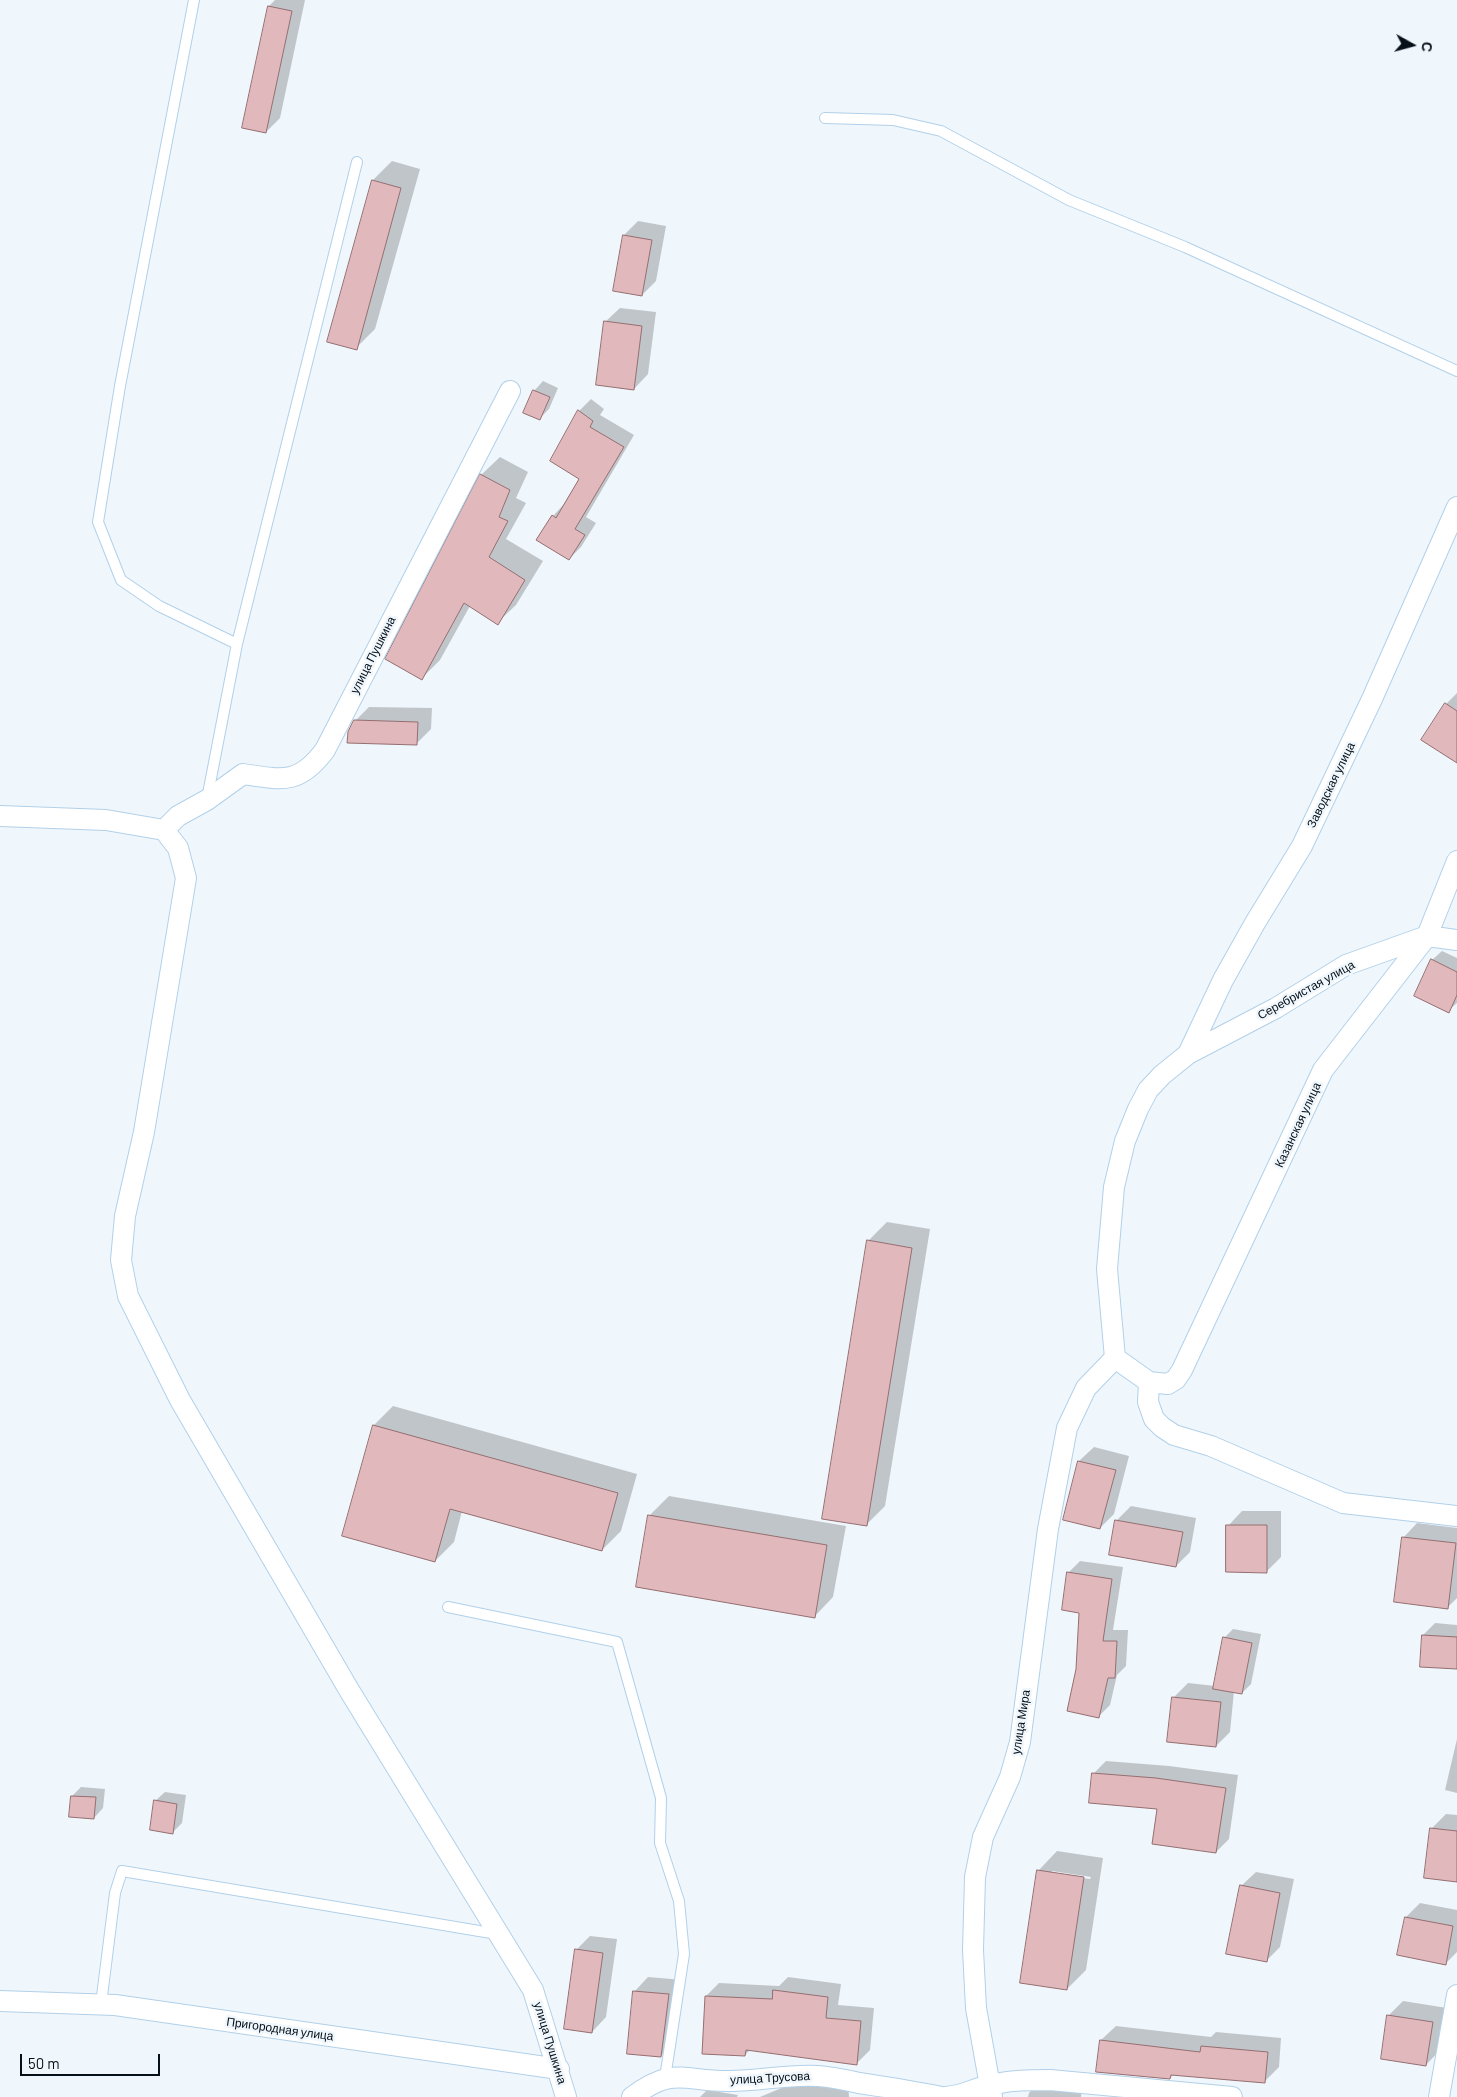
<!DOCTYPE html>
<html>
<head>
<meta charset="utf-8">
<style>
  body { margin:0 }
  #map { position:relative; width:1457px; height:2097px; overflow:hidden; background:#f0f7fc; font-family:Barlow,sans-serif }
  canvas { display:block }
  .north { position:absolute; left:1387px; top:20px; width:50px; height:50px; -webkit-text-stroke:4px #f0f7fc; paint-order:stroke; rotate:97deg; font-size:14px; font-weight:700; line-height:20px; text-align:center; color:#061019 }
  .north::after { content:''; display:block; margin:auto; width:18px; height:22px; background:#061019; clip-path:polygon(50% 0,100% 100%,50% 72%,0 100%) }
  .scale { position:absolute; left:20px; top:2054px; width:140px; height:22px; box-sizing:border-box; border:2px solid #061019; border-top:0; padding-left:6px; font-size:15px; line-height:18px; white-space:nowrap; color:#061019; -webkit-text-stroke:4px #f0f7fc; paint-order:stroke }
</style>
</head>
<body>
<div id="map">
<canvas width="1457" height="2097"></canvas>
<div class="north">С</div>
<div class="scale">50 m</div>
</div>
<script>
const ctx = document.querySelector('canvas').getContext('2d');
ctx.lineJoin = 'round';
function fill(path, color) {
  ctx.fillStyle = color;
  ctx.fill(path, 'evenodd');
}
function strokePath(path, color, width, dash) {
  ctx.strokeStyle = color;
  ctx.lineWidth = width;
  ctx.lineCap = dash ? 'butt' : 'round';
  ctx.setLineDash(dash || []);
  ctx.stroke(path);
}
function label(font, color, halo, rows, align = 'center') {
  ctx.font = font + ' Barlow,sans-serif';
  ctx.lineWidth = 5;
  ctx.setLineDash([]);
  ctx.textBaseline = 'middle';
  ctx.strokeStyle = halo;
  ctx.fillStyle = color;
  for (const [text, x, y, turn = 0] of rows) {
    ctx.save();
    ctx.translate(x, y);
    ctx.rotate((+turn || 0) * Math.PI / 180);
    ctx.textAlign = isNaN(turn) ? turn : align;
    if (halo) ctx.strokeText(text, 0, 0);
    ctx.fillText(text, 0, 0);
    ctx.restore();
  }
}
const shadow = new Path2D(`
  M275 0H305L280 118 266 132 269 6Z
  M392 161 420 169 375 329 356 348 329 341 373 180Z
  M638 221 666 226 656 281 642 295 624 235Z
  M620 308 656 312 648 374 634 389 605 322Z
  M543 381 558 388 549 409 540 418 534 391Z
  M591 399 604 409 600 415 634 435 586 517 596 523 581 547 569 559 553 516 564 504 580 478 552 461 579 411Z
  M500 457 528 472 516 498 526 503 506 539 543 561 516 605 497 623 470 606 440 660 422 678 481 475Z
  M1457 693V761L1446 704Z
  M369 707 432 708 431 729 417 743 355 721Z
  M1442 951 1457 958V1003L1448 1011 1432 960Z
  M887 1222 930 1229 885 1506 866 1525 868 1241Z
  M393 1406 637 1474 621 1531 602 1550 462 1511 454 1542 435 1561 374 1425Z
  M1094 1447 1129 1456 1114 1514 1100 1528 1079 1461Z
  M669 1496 846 1526 833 1597 814 1617 650 1515Z
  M1131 1506 1196 1518 1190 1552 1176 1566 1116 1521Z
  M1242 1511H1281V1557L1267 1571 1228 1526Z
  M1417 1523 1457 1528V1598L1448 1607 1403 1538Z
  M1080 1561 1123 1567 1113 1630H1128L1126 1666 1117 1675 1110 1705 1099 1716 1081 1612 1063 1609 1069 1572Z
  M1435 1623 1457 1625V1668L1423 1635Z
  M1233 1629 1261 1634 1251 1684 1242 1693 1234 1691 1230 1732 1216 1746 1173 1698 1188 1683 1215 1686 1224 1638Z
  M1457 1739V1793L1445 1790Z
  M1106 1761 1169 1766 1238 1775 1229 1839 1216 1852 1159 1808 1093 1774Z
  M81 1787 105 1789 103 1808 94 1818 72 1796Z
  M165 1792 186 1795 182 1823 173 1832 155 1801Z
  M1446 1814 1457 1815V1881L1432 1828Z
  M1057 1851 1103 1858 1086 1970 1067 1989 1038 1871ZM1052 1871 1091 1877 1090 1879 1052 1874Z
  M1256 1872 1294 1879 1280 1947 1266 1961 1241 1886Z
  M1420 1903 1457 1910V1952L1446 1963 1399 1954 1406 1917Z
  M590 1936 617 1939 606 2017 592 2032 576 1950Z
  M648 1977 683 1980 675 2042 661 2056 634 1992Z
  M788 1977 841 1984 838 2005 874 2008 870 2050 857 2063 751 2049 745 2055 706 1996 719 1983 779 1986Z
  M1403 2001 1447 2008 1440 2050 1426 2065 1388 2016Z
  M1116 2026 1211 2037 1216 2032 1281 2038 1279 2067 1264 2082 1174 2074 1170 2078 1098 2071 1101 2040Z
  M1043 2078 1083 2080 1081 2097H1028L1029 2093Z
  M798 2081 848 2082 849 2097H760Z
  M707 2090 738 2095 737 2097H700Z`);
const building = new Path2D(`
  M268 6 292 11 266 133 242 128Z
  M372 180 401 188 357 350 327 342Z
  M623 235 652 240 642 296 613 291Z
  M604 321 642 326 634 390 596 385Z
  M533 390 550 397 540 420 523 413Z
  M578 410 593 421 590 427 624 447 575 529 585 535 569 560 536 540 552 515 556 518 579 479 550 461Z
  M480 474 510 490 499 517 508 521 489 557 525 580 498 625 464 603 422 680 385 659Z
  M1445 703 1457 711V763L1421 740Z
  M354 720 418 722 417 745 347 743 348 732Z
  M1431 959 1457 972V995L1449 1013 1414 996Z
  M867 1240 912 1248 867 1526 822 1519Z
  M373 1425 618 1493 602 1551 450 1509 435 1562 342 1536Z
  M1078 1461 1116 1470 1100 1529 1063 1520Z
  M648 1515 827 1545 815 1618 636 1587Z
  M1115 1520 1183 1532 1176 1567 1109 1555Z
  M1226 1525H1267V1573L1226 1572Z
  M1402 1537 1456 1543 1448 1609 1394 1602Z
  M1067 1572 1112 1579 1103 1641H1117L1115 1678H1108L1099 1718 1067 1711 1076 1669 1079 1613 1062 1610Z
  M1422 1635 1457 1637V1669L1420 1667Z
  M1223 1637 1252 1643 1242 1694 1213 1689Z
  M1172 1697 1221 1702 1216 1747 1167 1742Z
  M1092 1773 1156 1778 1226 1788 1216 1853 1152 1844 1157 1809 1089 1803Z
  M71 1796 96 1797 94 1819 69 1817Z
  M154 1800 177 1804 173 1834 150 1830Z
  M1430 1828 1457 1831V1882L1424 1878Z
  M1037 1870 1084 1877 1067 1990 1020 1983Z
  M1240 1885 1280 1893 1267 1962 1226 1954Z
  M1405 1917 1453 1926 1446 1965 1397 1955Z
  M575 1949 603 1953 592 2033 564 2029Z
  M773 1990 828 1997 826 2018 861 2021 857 2065 746 2050 745 2056 702 2054 705 1996 772 1999Z
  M633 1991 669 1994 661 2057 627 2054Z
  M1387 2015 1433 2022 1426 2066 1381 2059Z
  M1100 2040 1200 2052 1201 2046 1268 2052 1265 2083 1171 2075 1170 2079 1096 2072Z`);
const service = new Path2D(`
  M194 0 120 386 98 522 121 580 159 606 237 644
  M825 118 893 120 941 131 1069 200 1185 247 1457 371
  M207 799 237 644 357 162
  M448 1607 617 1642 661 1798 660 1843 679 1901 684 1954 665 2078
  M101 2004 115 1893 122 1871 497 1934`);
const minor = new Path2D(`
  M0 816 106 820 164 830 178 848 186 878 144 1132 125 1216 121 1260 128 1296 180 1400 349 1690 533 1990 566 2097
  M164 830 178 816 207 800 243 774C282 780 299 785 325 750L510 391
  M1457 940 1427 936 1346 965 1276 1008 1188 1054 1162 1075 1148 1090 1138 1109 1125 1141 1114 1187 1107 1269 1115 1358 1149 1382 1148 1402 1154 1419 1162 1427 1174 1435 1211 1446 1343 1503 1457 1516
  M1188 1054 1223 980 1255 923 1302 846 1372 699 1457 507
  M1149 1382 1168 1384 1176 1379 1182 1370 1323 1070 1427 936 1457 861
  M0 2001 115 2005 559 2069
  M632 2097C675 2065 684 2082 730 2081 760 2081 788 2074 818 2076 831 2077 846 2080 859 2083 887 2087 915 2092 942 2097
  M945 2097C965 2096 973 2088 991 2085 1010 2080 1030 2080 1050 2080L1232 2097
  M992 2097 976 2008 973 1950 975 1877 983 1837 1010 1777 1020 1742 1048 1529 1067 1428 1086 1388 1115 1358
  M1439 2097 1457 1995`);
const streetNames = [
  ["улица Пушкина",373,655,-63],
  ["Заводская улица",1331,785,-64],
  ["Серебристая улица",1306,990,-29],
  ["Казанская улица",1298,1125,-65],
  ["улица Мира",1021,1722,-81],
  ["Пригородная улица",280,2029,8],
  ["улица Пушкина",550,2043,73],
  ["улица Трусова",770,2078,-3]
];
fill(shadow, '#0003');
fill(building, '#e1b8bb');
strokePath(building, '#946e71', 1);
strokePath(service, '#b1d0e9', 12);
strokePath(minor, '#b1d0e9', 22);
strokePath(service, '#fff', 10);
strokePath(minor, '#fff', 20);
label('12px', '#061019', '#f0f7fc', streetNames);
</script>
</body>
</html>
